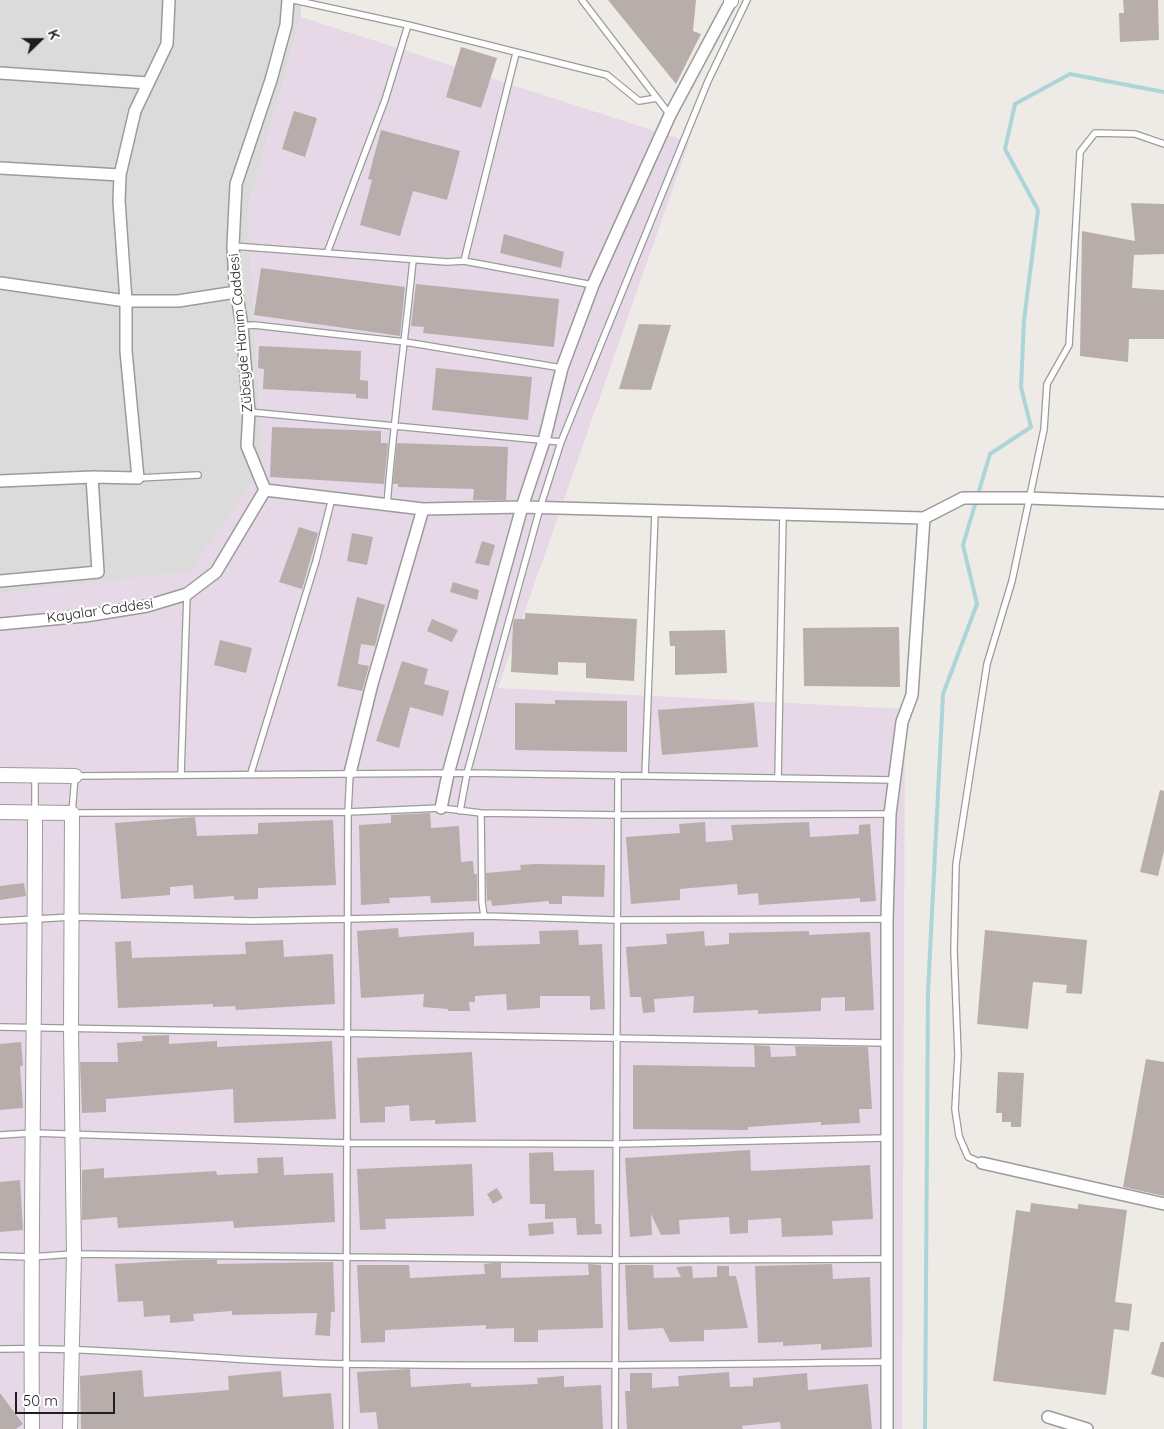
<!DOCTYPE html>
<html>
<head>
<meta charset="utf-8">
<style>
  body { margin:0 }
  #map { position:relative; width:1164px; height:1429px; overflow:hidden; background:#eeeae5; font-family:Quicksand,sans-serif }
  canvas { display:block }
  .north { position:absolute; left:15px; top:15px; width:50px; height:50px; -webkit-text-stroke:4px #fff; paint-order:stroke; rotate:68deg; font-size:14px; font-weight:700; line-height:20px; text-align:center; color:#1e1e1e }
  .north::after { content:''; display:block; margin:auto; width:18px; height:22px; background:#1e1e1e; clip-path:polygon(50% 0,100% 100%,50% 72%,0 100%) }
  .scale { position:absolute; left:15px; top:1392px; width:100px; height:22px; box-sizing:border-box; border:2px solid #1e1e1e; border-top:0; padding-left:6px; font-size:15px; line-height:18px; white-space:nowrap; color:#1e1e1e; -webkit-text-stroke:4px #fff; paint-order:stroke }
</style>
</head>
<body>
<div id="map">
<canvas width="1164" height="1429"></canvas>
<div class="north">K</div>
<div class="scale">50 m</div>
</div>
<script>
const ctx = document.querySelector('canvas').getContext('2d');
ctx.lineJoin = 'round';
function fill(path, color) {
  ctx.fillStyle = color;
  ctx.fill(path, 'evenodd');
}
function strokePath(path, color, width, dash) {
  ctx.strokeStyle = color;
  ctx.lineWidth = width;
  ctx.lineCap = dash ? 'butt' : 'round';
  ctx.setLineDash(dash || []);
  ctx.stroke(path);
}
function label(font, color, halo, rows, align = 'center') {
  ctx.font = font + ' Quicksand,sans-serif';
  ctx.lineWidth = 4.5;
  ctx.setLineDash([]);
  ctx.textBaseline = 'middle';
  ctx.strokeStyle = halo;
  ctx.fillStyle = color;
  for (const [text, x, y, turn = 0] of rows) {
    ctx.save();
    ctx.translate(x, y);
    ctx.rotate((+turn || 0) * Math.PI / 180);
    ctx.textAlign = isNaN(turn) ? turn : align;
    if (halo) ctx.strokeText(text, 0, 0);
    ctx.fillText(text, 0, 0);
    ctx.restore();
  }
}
const residential = new Path2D(`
  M0 0H301V17L248 208 263 467 191 572 0 593Z`);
const industrial = new Path2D(`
  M301 17 689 142 498 688 905 709 902 1429H0V593L191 572 263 467 248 208Z`);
const stream = new Path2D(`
  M925 1429 928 992 943 694 977 604 963 545 990 454 1031 427 1021 387 1024 320 1038 210 1005 149 1015 104 1070 74 1164 92`);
const building = new Path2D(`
  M608 0H696L693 31 701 34 676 84Z
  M1123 0H1158L1159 40 1120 42 1119 13H1124Z
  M461 47 497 58 481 108 446 97Z
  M294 111 317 118 305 157 282 149Z
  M381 130 460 151 447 200 413 191 400 236 360 225 372 180 368 179Z
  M1131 203 1164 204V254L1134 255 1132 288 1164 290V339H1129L1128 362 1080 356 1082 231 1135 241Z
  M504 234 564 252 561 268 500 253Z
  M261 268 405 287 400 336 254 315Z
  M416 284 559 299 554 347 423 333 424 327 411 326Z
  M639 324 671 325 651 390 619 389Z
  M259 346 361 351 360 380 368 381V399L356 398V394L263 389 264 369 258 368Z
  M436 368 532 377 528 420 432 410Z
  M272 427 381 431V443H388L384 484 270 477Z
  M397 443 508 447 506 500H473L474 489 398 487V484H393Z
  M299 527 318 533 302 589 279 582Z
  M352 533 373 537 367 565 347 561Z
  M482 541 495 545 489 566 475 563Z
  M453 582 479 590 477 600 450 592Z
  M357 597 385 605 375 646 361 644 358 664 369 666 362 691 337 686Z
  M525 613 637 619 634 681 586 678V663L558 662V675L511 672 513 624 514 619H525Z
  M432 619 458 630 452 642 427 631Z
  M899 627 900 687 804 686 803 628Z
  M725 630 727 673 675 675V646H670L669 631Z
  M220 640 252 648 246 673 214 665Z
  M402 661 428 669 424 684 449 691 443 716 410 707 399 748 376 741Z
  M555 700 627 701V752L515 750V703L555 704Z
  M754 703 758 747 662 755 658 710Z
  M1160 790 1164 791V851L1158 876 1140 872Z
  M430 813 431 828 459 826 461 862 473 861 474 874H477V901L431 903 430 896 389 898 390 903 361 905 359 825 391 823V815Z
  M195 817 197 836 258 834V823L333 820 336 885 258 888V899L234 900V896L194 899 193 885 170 887V895L121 899 115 823Z
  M705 822 706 842 733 840 731 825 809 822 810 837 859 834V825L870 824 876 901 860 902V898L759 905 758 893 738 895 737 884 680 889V900L631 904 626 837 680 833 679 824Z
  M535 864 605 865 604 897 562 896V904H549V901L492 906 491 900 487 901 486 873 521 870 520 865Z
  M24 883 26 896 0 900V886Z
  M398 928 399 937 474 932V946L540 944 539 931 578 930 579 945 602 944 605 1009 590 1010V996H540V1008L507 1010 506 994 475 996V1002H469L470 1011H448V1009L423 1007 424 994 361 998 357 931Z
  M985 930 1087 940 1082 994 1066 993 1067 985 1033 982 1028 1029 977 1024Z
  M704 931 705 946 729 944V933L809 931V935L870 932 874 1010 845 1011V997L821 998V1011L758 1014V1010L693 1013 694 996 654 999 655 1012 643 1013 641 997H630L626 947 667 944 666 934Z
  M283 940 284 957 333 954 335 1004 236 1010 235 1006 213 1007V1004L118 1008 115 942 131 941 132 958 246 954 245 942Z
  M169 1035V1044L217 1041V1047L332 1041 336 1119 234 1123 233 1089 106 1099V1112L82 1113 80 1062H118L117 1043 143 1041 142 1036Z
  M21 1042 23 1066H20L23 1108 0 1110V1044Z
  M754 1045 770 1046 771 1057 796 1056 795 1046 868 1047 872 1109H859L860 1123 821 1125V1122L748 1127V1130L633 1129V1065L755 1067Z
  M472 1052 476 1122 435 1124V1120L410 1121 409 1105 385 1107V1122L360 1123 357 1058Z
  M1146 1059 1164 1062V1196L1123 1187Z
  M998 1072 1024 1073 1021 1127H1011V1122H1002V1113H996Z
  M750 1150 751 1171 870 1165 873 1219 832 1221 833 1235 782 1237 781 1218 748 1220V1233L730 1234 729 1217 679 1220 680 1234 661 1235 651 1214 652 1235 630 1237 625 1158Z
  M553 1152 554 1171 594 1170 595 1224H601L602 1234 577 1235 576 1218 545 1219V1204H530L529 1153Z
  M283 1157 284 1175 333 1173 335 1222 234 1228 233 1221 118 1228 117 1217 82 1220V1170L104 1168V1178L216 1171 217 1175 258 1173 257 1158Z
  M472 1164 474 1216 385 1219 386 1229 360 1230 357 1169Z
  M20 1180 23 1230 0 1232V1182Z
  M497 1188 503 1198 493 1204 487 1194Z
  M1031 1203 1078 1209V1204L1127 1210 1115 1302 1132 1304 1129 1331 1114 1329 1106 1395 993 1381 1016 1210 1030 1212Z
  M553 1222 554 1234 529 1236 528 1224Z
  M184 1260H217V1264L333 1262 335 1312H331L330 1336 315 1335 317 1313 232 1315V1311L193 1314 194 1321 170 1323V1315L144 1317 143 1301 118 1302 115 1264Z
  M493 1263H501V1278L589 1275 588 1264 601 1265 603 1328 538 1330V1342H514V1328L486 1329V1325L385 1330V1342L361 1343 357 1265H409L410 1278 485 1274 484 1264Z
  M832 1264 833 1279 870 1277 872 1347 821 1350V1344L783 1346V1342L758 1343 755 1266Z
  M625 1265H653L654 1278 681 1277 676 1267 692 1266 693 1278 717 1277V1266H729V1276H736L748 1328 704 1330V1341L670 1342 663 1328 628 1330Z
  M1161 1342H1164V1378L1151 1374Z
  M410 1369 411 1387 471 1383V1387L538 1384 537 1378 564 1376V1387L601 1385 603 1429H378L376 1412 360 1413 357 1372Z
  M142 1370 144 1397 229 1390 228 1376 281 1371 283 1397 331 1393 334 1429H81L80 1376Z
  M729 1372 730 1387 753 1386V1378L807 1373 808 1390 868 1384 872 1429H781L780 1422 742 1426 743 1429H627L625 1391H630V1373H652V1388L679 1386 678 1376Z
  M0 1393 23 1424 16 1429H0Z`);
const service = new Path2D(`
  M294 0 408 25 607 75 639 101 657 98
  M582 0 670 115
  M233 246 447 262 464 261 593 285
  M327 253 385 100 408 25
  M464 261 516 53
  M242 326 254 325 405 342 562 368
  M249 412 561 442
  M138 478 198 475
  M387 506C393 423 405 342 413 260
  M251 773 316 561 332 498
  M181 774 187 594
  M645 776 655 512
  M35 777V812
  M778 778 783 515
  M460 811 467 773 540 508 561 442 708 81 747 0
  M481 813 482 902 484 916
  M890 814 618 815 481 813 441 808 348 812 72 813 75 776 467 773 894 780
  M0 921 72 917 253 921 484 916 616 920 887 919
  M0 1027 887 1043
  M0 1135 33 1133 346 1143 616 1144 886 1138
  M982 1163 968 1157 959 1136 955 1109 958 1055 954 951 956 864 987 664 1012 581 1044 429 1047 384 1069 345 1080 152 1095 133 1135 134 1164 144
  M0 1256 30 1257 74 1254 615 1260 885 1259
  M0 1349C116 1347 231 1362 347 1364 527 1367 707 1364 886 1362
  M346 1429 348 812 350 773
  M615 1429 618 775`);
const minor = new Path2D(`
  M0 73 148 83
  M0 168 120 175
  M0 283 126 301H178L236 292
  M0 481 92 477 138 478 126 351V301L119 201 120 175 135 111 167 44 169 0
  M265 490 423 509 522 507 924 518 963 498H1028L1164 503
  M265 490 247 446 249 412 242 326 235 283 233 246 236 184 271 80 286 25 288 0
  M0 581 98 572 92 477
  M0 624 85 616 147 606 187 594 216 572 265 490
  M350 773 372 684 423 509
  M441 808 448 774 522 507 544 441 562 368 593 285 670 115 731 1
  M982 1163 1164 1204
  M1048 1417 1087 1429
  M887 1429V919L890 814 902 722 912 695 924 518`);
const tertiary = new Path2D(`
  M731 1V0
  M0 775 75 776
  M0 812 72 813 71 1029 74 1254 70 1429
  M32 1429C30 1223 35 1018 35 813`);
const streetNames = [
  ["Zübeyde Hanım Caddesi",241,333,-95],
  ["Kayalar Caddesi",100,611,-8]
];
fill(residential, '#dcdbdb');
fill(industrial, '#e6d8e6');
strokePath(stream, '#abd5d7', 4);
fill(building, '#b7aeab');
strokePath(service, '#9b9b9b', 8);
strokePath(minor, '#9b9b9b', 14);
strokePath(tertiary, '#9b9b9b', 16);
strokePath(service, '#fff', 5.5);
strokePath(minor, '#fff', 11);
strokePath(tertiary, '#fff', 14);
label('14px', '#1e1e1e', '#fff', streetNames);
</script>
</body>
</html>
